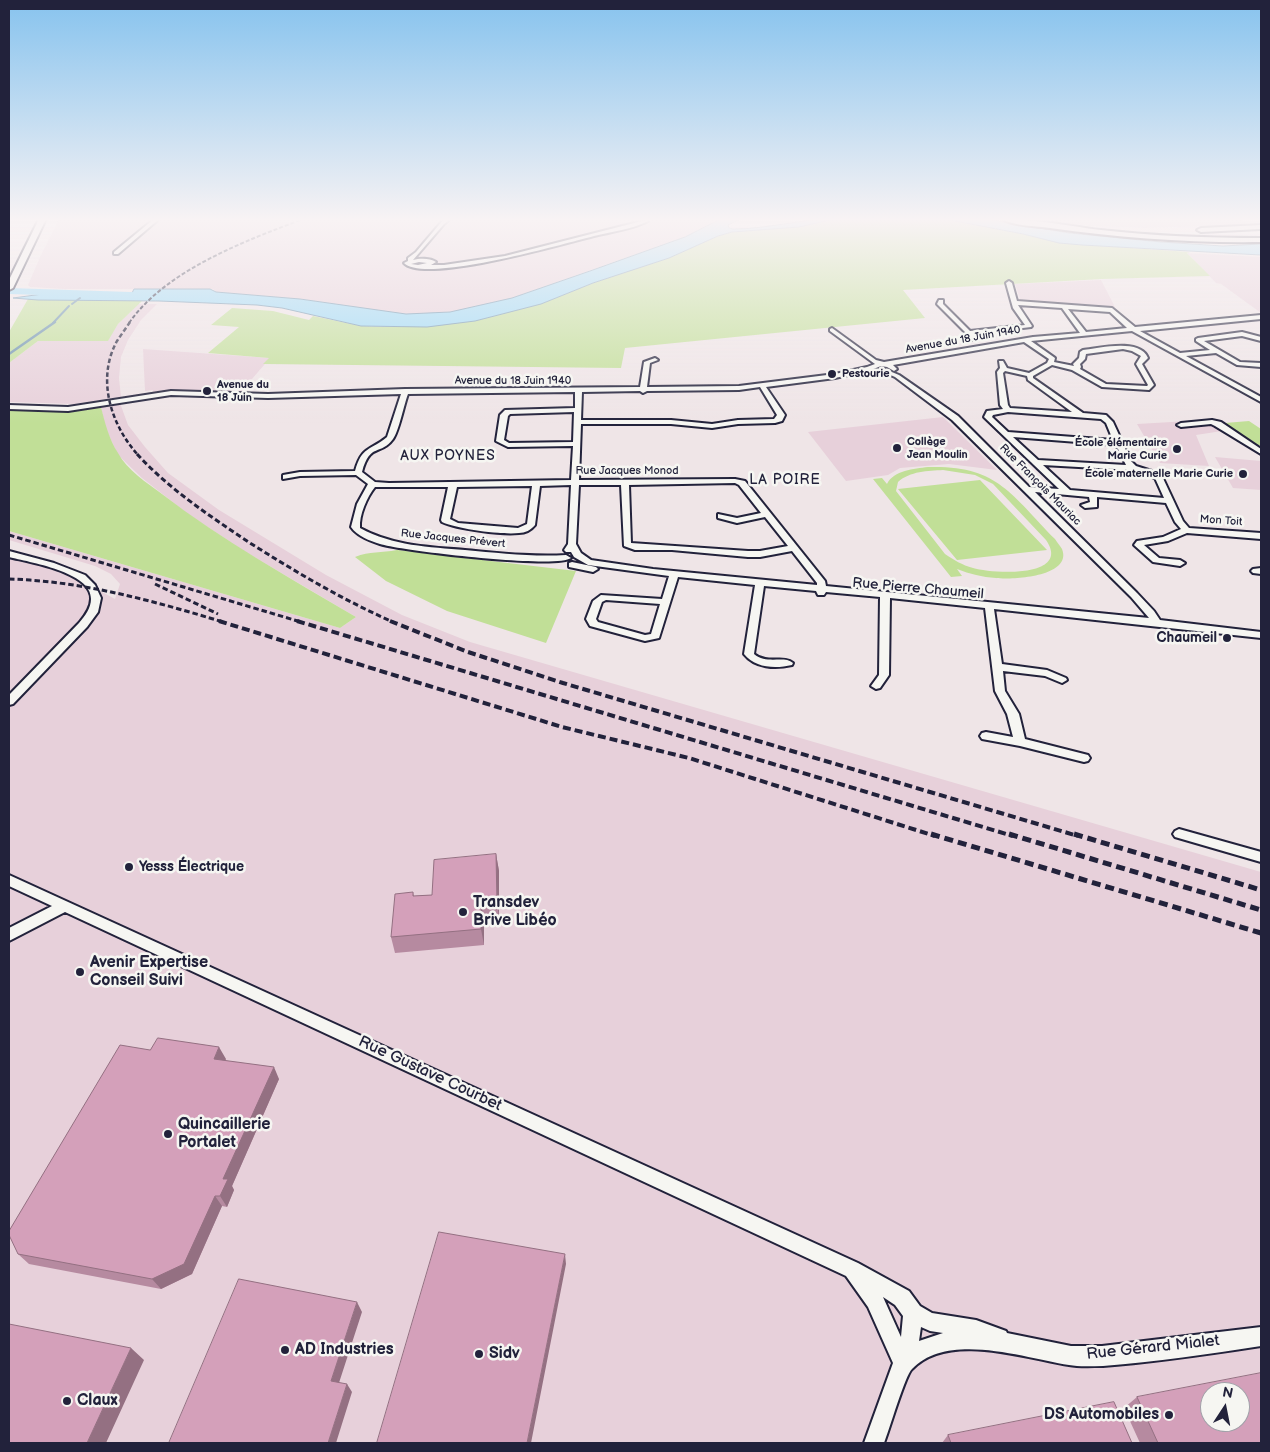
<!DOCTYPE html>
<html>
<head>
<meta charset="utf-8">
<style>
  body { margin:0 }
  #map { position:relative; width:1270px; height:1452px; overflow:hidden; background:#efe5e7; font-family:"Balsamiq Sans",sans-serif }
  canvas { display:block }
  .frame { position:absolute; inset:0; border:10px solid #22223b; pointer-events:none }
  .north { position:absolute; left:1200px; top:1382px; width:50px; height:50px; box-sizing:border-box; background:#f6f6f2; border:1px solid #a1a1a9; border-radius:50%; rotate:11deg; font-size:14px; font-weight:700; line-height:20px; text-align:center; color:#22223b }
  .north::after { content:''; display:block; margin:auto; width:18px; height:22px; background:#22223b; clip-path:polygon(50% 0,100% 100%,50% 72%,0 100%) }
</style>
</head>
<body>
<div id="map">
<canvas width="1270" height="1452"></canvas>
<div class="frame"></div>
<div class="north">N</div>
</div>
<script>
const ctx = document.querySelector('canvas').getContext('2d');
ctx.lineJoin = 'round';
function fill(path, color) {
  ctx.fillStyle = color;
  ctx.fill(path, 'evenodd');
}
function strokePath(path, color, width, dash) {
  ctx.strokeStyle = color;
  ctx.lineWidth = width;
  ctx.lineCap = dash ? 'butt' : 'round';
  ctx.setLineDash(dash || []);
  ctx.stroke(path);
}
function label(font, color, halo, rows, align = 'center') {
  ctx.font = font + ' "Balsamiq Sans",sans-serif';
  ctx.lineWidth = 5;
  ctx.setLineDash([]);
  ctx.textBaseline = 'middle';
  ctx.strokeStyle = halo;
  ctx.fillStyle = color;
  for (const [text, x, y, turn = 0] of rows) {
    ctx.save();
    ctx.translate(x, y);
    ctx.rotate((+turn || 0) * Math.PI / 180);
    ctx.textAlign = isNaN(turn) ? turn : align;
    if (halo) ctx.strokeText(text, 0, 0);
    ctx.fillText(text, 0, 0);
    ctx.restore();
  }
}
const built = new Path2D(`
  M59 219H721L685 237 512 298 457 311 411 315 300 299 216 292 213 289H63L30 287 28 285 40 257Z
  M1032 219H1242L1246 225 1145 228 1090 226Z
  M1187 253 1261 257V313L1221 284 1216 283Z
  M1101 280 1115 307 1029 303 1020 299 1015 284Z
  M138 304H157L141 320 128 340 121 357 119 378 121 397 74 404 9 402V363L38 341H107L118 324Z
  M143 349 270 358 240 393 180 390 153 392V390L145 391Z
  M120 403 128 425 145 447 168 473 219 510 326 575 402 615 470 642 1261 872V1443H9V556L69 574 115 599 120 584 111 574 95 566 9 540V531L340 628 356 617 244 551 188 514 142 478 118 455 105 427 101 407ZM1210 1392H1240V1422H1210Z
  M943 417 997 470 949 464 900 468 888 475 846 481 808 432Z
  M1206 420 1222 431 1196 435 1209 466 1160 463 1137 424Z
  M1215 457 1261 461V490L1233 488Z`);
const green = new Path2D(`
  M834 219H945L1023 234 1059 243 1190 252 1187 253 1210 276 1102 279 903 290 925 318 625 348 621 368 263 364 269 358 208 353 239 327 211 325 232 308 273 311 309 320 313 316 361 326 394 327 474 321 543 303 593 283 669 258 718 236 732 232 802 226Z
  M28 299 142 301 118 324 108 341H38L9 363V332Z
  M101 407C105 423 109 439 118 453 127 470 147 483 162 494 223 541 290 578 356 617L340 628 9 531V409L42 411Z
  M1249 421 1261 429V445H1258L1225 423Z
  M928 467C997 465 1010 493 1055 539 1057 542 1060 546 1062 549 1073 577 1011 580 996 578 982 577 970 574 957 569L962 576 951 577 873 479 882 478 887 484C894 470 914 469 928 467ZM943 470 975 475 993 484 1046 540C1072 578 993 574 973 568 962 565 954 560 945 554L896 491 898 482C910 471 928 471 943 470Z
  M980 480 1047 550 957 560 898 489Z
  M397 550 576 571 546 643 447 611 386 581 355 557C370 551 381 553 397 550Z`);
const water = new Path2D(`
  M721 219H741L728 225 729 228 733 229C767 229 800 219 834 219L799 227 732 232 718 236 669 258 593 283 541 304 475 321 427 327 361 326 282 308 257 305 159 301 38 300 13 298 50 293 131 295 134 289H210L216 292 300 299 406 314 450 312 512 298 590 271 685 237Z
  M945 219H986L1069 233 1161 242 1223 246 1261 244V255L1082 245 1059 243 1023 234Z`);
const streamFar1 = new Path2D(`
  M72 304 80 298
  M53 323 69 306`);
const stream = new Path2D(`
  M9 354 55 322`);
const river = new Path2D(`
  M9 288 161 293 166 296 161 299 9 294Z`);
const minor = new Path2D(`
  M154 219H159L118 254H114V252Z
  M444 219H450L444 224 413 260C420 258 430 258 436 262L431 265H444L505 256 646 220 648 221C633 229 611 232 594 236 563 244 424 284 404 263L408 261V258L416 252ZM419 262 427 263 418 265 411 264Z
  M1009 281 1012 283 1017 301 1112 308 1135 327 1261 315V319L1140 331 1180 353 1210 350 1196 341V339L1198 338 1242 332 1261 337V341L1242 336 1204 341 1240 362 1261 363V367L1237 365 1216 353 1186 356 1261 397V402L1132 331 1031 341 1055 358 1054 362 1074 366 1073 364 1079 358 1080 352 1083 350C1100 348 1140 338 1148 358L1142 364 1154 385 1149 390 1102 387 1072 370 1052 365 1033 376V378L1083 413 1106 415 1113 422 1131 461 1136 466 1161 474 1183 521 1189 528 1261 533V539L1187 533 1168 541 1144 545 1159 558 1180 560 1185 563 1180 566 1153 562 1134 545 1137 541 1163 537 1181 529 1175 522 1166 503 1097 497V507L1085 508 1081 505 1090 502 1089 497 1035 492 1137 593 1154 611 1160 620 1261 632V638L994 609 1002 664 1047 670 1066 678 1067 680 1062 683 1045 676 1003 671 1005 691 1019 714 1025 739 1088 755 1090 758 1088 761 1084 762 1020 746 982 739 980 736 982 733 986 732 1013 737 1007 714 995 691 985 608 890 598 889 675 880 688 876 689 871 686 879 675 880 597 826 592 824 595H818L816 591 764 586 754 654C767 665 784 655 793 663L792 665C775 669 755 668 744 654L755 585 678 577 659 638 645 641 590 626 586 619 593 601 601 595 662 599 669 576 588 565 574 557 571 552H566L564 550 568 544 571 485 540 486 535 525C531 530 525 533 519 533 502 535 457 529 442 522L441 520 448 487H375C367 497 359 515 360 528 393 546 429 547 465 550 499 553 532 557 566 555L571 558C557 569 403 551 380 544 370 541 357 536 351 527L357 504 368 484 356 475 300 476 283 479V475L300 472 355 471C362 446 370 451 387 437L401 394 268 398 171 395 68 411 9 409V405L68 407 171 391 268 394 405 389 640 387 644 362 655 358 658 360 650 363 647 387 739 386 835 374 867 367 875 364 830 331V329L832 328 876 360 884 362 1033 337 1080 333 1062 308 1018 305 1032 326 1031 327 973 334 976 338 973 340 937 304 939 300H943V304L970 331 1025 325 1013 308 1006 283ZM1068 309 1110 312 1127 328 1086 332ZM1024 342 1049 359 1047 363 1029 373 1007 368 1003 361H999L1000 368 997 372 1000 405 1003 409 987 411 984 417 1059 489 1029 487 958 416 899 375 887 370 884 372 895 377 952 420 1131 597 1149 618 826 586 825 581 745 481 735 479 579 480 581 424H671L712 428 738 424 775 423 782 421 785 415 766 387 835 378 871 370 881 366 887 367 894 371 897 369 893 365ZM1123 349 1132 351 1141 356 1136 364 1148 385 1147 386 1106 384 1080 369 1081 367 1080 364 1085 359 1086 354ZM1005 371 1027 376 1028 380 1072 412 1010 408 1008 405 1003 373ZM760 387 777 415 774 419 738 420 712 424 671 420H581L582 392 640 391 643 393 647 391 739 390ZM575 392V408L505 410 500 415 496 441 508 447 573 446 571 480 389 483 375 482 362 472C370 442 381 456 393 439 399 431 404 404 408 394ZM574 412 573 442 509 443 504 440 508 416 510 414ZM1008 412 1101 419 1106 423 1113 440 1008 432 992 417 993 415ZM1013 437 1116 445 1126 465 1038 460ZM1043 465 1132 470 1155 478 1164 498 1070 490ZM735 483 739 485 761 513 737 518 718 514V518L737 523 765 517 788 546 760 551H748L631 543 629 485ZM579 485H621L624 546 635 550H672L748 557H760L792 551 817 583V585L653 569 591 560 581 553 576 544ZM532 486 527 524 518 528 458 523 450 519 457 487ZM606 600 660 604 651 634 645 635 598 622 596 619 602 602Z
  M1212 420 1221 422 1261 449V454L1215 426 1211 424 1181 427 1177 425 1181 423Z
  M9 551 54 563 85 575 95 585 101 598 98 612 87 627 13 704 9 705V695L79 623C85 616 91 608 91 599 92 572 28 562 9 557Z
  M572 562 596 567 598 569 593 572 569 567V563Z
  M1261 568V574L1253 573 1251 571 1253 569Z
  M1179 829 1261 852V862L1175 837 1173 834 1175 831Z
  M9 875 858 1263 909 1291 920 1306 932 1313 976 1320 1006 1331 1007 1333 1071 1346H1102L1261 1327V1346C1209 1354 1156 1362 1103 1366 1092 1366 1079 1367 1069 1365 1025 1358 948 1331 912 1369 905 1375 889 1431 884 1443H864L893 1363 868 1307 846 1276 65 912 9 941V928L52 906 9 886ZM883 1297 895 1305 903 1316 901 1337ZM921 1327 930 1331 943 1333 919 1341Z`);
const highway = new Path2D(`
  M39 219H46L13 288 9 290V280Z
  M1002 219C1035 219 1068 226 1101 230 1154 236 1207 238 1261 238V242C1191 243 1120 238 1050 228 1036 226 1014 226 1002 219Z
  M1261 225V229L1201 232 1197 230 1201 228Z`);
const railFar4 = new Path2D(`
  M129 323C166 270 245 241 303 219`);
const railFar3 = new Path2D(`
  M130 322C126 328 121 335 117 341 96 379 111 425 138 455`);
const railFar2 = new Path2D(`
  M137 454C170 490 210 516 250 543 296 572 343 600 393 622
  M9 535 301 622
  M9 579C82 581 154 601 223 622
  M155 584 218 614`);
const railFar1 = new Path2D(`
  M219 621 562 727 689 758 935 836
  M297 621 1013 836
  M390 621 468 652 563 683 1078 836`);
const rail = new Path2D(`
  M931 834 1261 933
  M1009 834 1261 910
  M1074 834 1261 890`);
const wall = new Path2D(`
  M496 854 499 871V918L484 919V945L395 953 391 937 413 892 414 896 432 895Z
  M150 1050 226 1059 225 1060 279 1079 232 1186 234 1190 227 1207 222 1206 192 1274 161 1289 29 1264 18 1254Z
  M1137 1397 1261 1443H1140L1124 1408Z
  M948 1435 1132 1443H942Z`);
const shadedWall = new Path2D(`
  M496 854 499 871V918L497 902Z
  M481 903 484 919V945L481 929Z
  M219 1047 226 1059 220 1070 214 1059Z
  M274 1067 279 1079 232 1186 234 1190 227 1207 220 1196 223 1179Z
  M215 1196 222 1206 192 1274 161 1289 152 1279Z
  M565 1254 566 1264 531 1443H527Z
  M357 1302 362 1312 337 1389 331 1381Z
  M131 1348 144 1360 106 1443H87Z
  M347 1384 352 1392 336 1443H328Z`);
const building = new Path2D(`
  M496 854 497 902 481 903V929L391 937 395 894 413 892V896L432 895 434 860Z
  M158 1038 219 1047 214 1059 274 1067 223 1179H228L220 1196H215L184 1264 152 1279 18 1254 9 1235V1231L120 1045 150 1050Z
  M439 1232 565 1254 527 1443H377Z
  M239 1279 357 1302 331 1381 347 1384 328 1443H169Z
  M9 1324 131 1348 87 1443H9Z
  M1261 1373V1443H1158L1137 1397ZM1210 1392H1240V1422H1210Z
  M1114 1402 1132 1443H951L948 1435Z`);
const markers = [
  [832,374,5,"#22223b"],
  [207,391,5,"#22223b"],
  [897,448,5,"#22223b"],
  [1177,449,5,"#22223b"],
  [1243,474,5,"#22223b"],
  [1227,638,5,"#22223b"],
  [129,867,5,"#22223b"],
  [463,912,5,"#22223b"],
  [80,972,5,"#22223b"],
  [168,1134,5,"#22223b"],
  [285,1350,5,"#22223b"],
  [479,1354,5,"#22223b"],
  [67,1401,5,"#22223b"],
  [1169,1415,5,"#22223b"]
];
const farStreetnames = [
  ["Avenue du 18 Juin 1940",963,340,-10],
  ["Avenue du 18 Juin 1940",513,381],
  ["Rue Jacques Monod",627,471],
  ["Rue François Mauriac",1040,485,45],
  ["Mon Toit",1221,521,4],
  ["Rue Jacques Prévert",453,539,6]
];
const farPoinames = [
  ["Pestourie",842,374],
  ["Avenue du",217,385],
  ["18 Juin",217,398],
  ["Collège",907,442],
  ["Jean Moulin",907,455],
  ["École élémentaire",1167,443,"right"],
  ["Marie Curie",1167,456,"right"],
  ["École maternelle Marie Curie",1233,474,"right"]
];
const farQuarternames = [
  ["AUX POYNES",448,456],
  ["LA POIRE",785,480]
];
const streetNames = [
  ["Rue Pierre Chaumeil",918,589,5]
];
const poiNames = [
  ["Chaumeil",1217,638],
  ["Yesss Électrique",139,867,"left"]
];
const nearPoinames = [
  ["Transdev",473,903],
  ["Brive Libéo",473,921],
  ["Avenir Expertise",90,963],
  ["Conseil Suivi",90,981],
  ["Quincaillerie",178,1125],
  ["Portalet",178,1143],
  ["AD Industries",295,1350],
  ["Sidv",489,1354],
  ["Claux",77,1401],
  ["DS Automobiles",1159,1415,"right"]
];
const nearStreetnames = [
  ["Rue Gustave Courbet",430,1074,25],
  ["Rue Gérard Mialet",1153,1348,-6]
];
fill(built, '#e7d0da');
fill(green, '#c1df97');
fill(water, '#96d9f8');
strokePath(water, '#6890ac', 1);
strokePath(streamFar1, '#6890ac', 2);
strokePath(stream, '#6890ac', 2.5);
fill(river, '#96d9f8');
strokePath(minor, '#22223b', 4);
strokePath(highway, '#22223b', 4);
fill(minor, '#f6f6f2');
fill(highway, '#f6f6f2');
strokePath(railFar4, '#22223b', 2, [4, 2]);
strokePath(railFar3, '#22223b', 2.5, [4.5, 2.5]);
strokePath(railFar2, '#22223b', 3, [5.5, 3]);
strokePath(railFar1, '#22223b', 4, [8, 4]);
strokePath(rail, '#22223b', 5, [9, 5]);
fill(wall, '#b68aa0');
fill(shadedWall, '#947082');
fill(building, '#d4a0ba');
strokePath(building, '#947082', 1);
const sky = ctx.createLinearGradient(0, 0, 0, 423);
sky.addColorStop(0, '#87c3ee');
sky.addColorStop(0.52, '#f8f3f4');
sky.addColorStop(1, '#f8f3f400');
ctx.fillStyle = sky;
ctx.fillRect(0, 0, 1270, 423);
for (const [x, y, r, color] of markers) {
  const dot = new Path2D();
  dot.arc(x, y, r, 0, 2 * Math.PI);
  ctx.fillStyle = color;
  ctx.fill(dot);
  strokePath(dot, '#f6f6f2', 2);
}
label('11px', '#22223b', '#f6f6f2', farStreetnames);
label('bold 11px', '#22223b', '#f6f6f2', farPoinames, 'left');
ctx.letterSpacing = '1px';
label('14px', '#22223b', '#f6f6f2', farQuarternames);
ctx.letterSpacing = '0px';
label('14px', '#22223b', '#f6f6f2', streetNames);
label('bold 14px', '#22223b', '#f6f6f2', poiNames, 'right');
label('bold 16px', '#22223b', '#f6f6f2', nearPoinames, 'left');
label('16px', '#22223b', '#f6f6f2', nearStreetnames);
</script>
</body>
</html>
